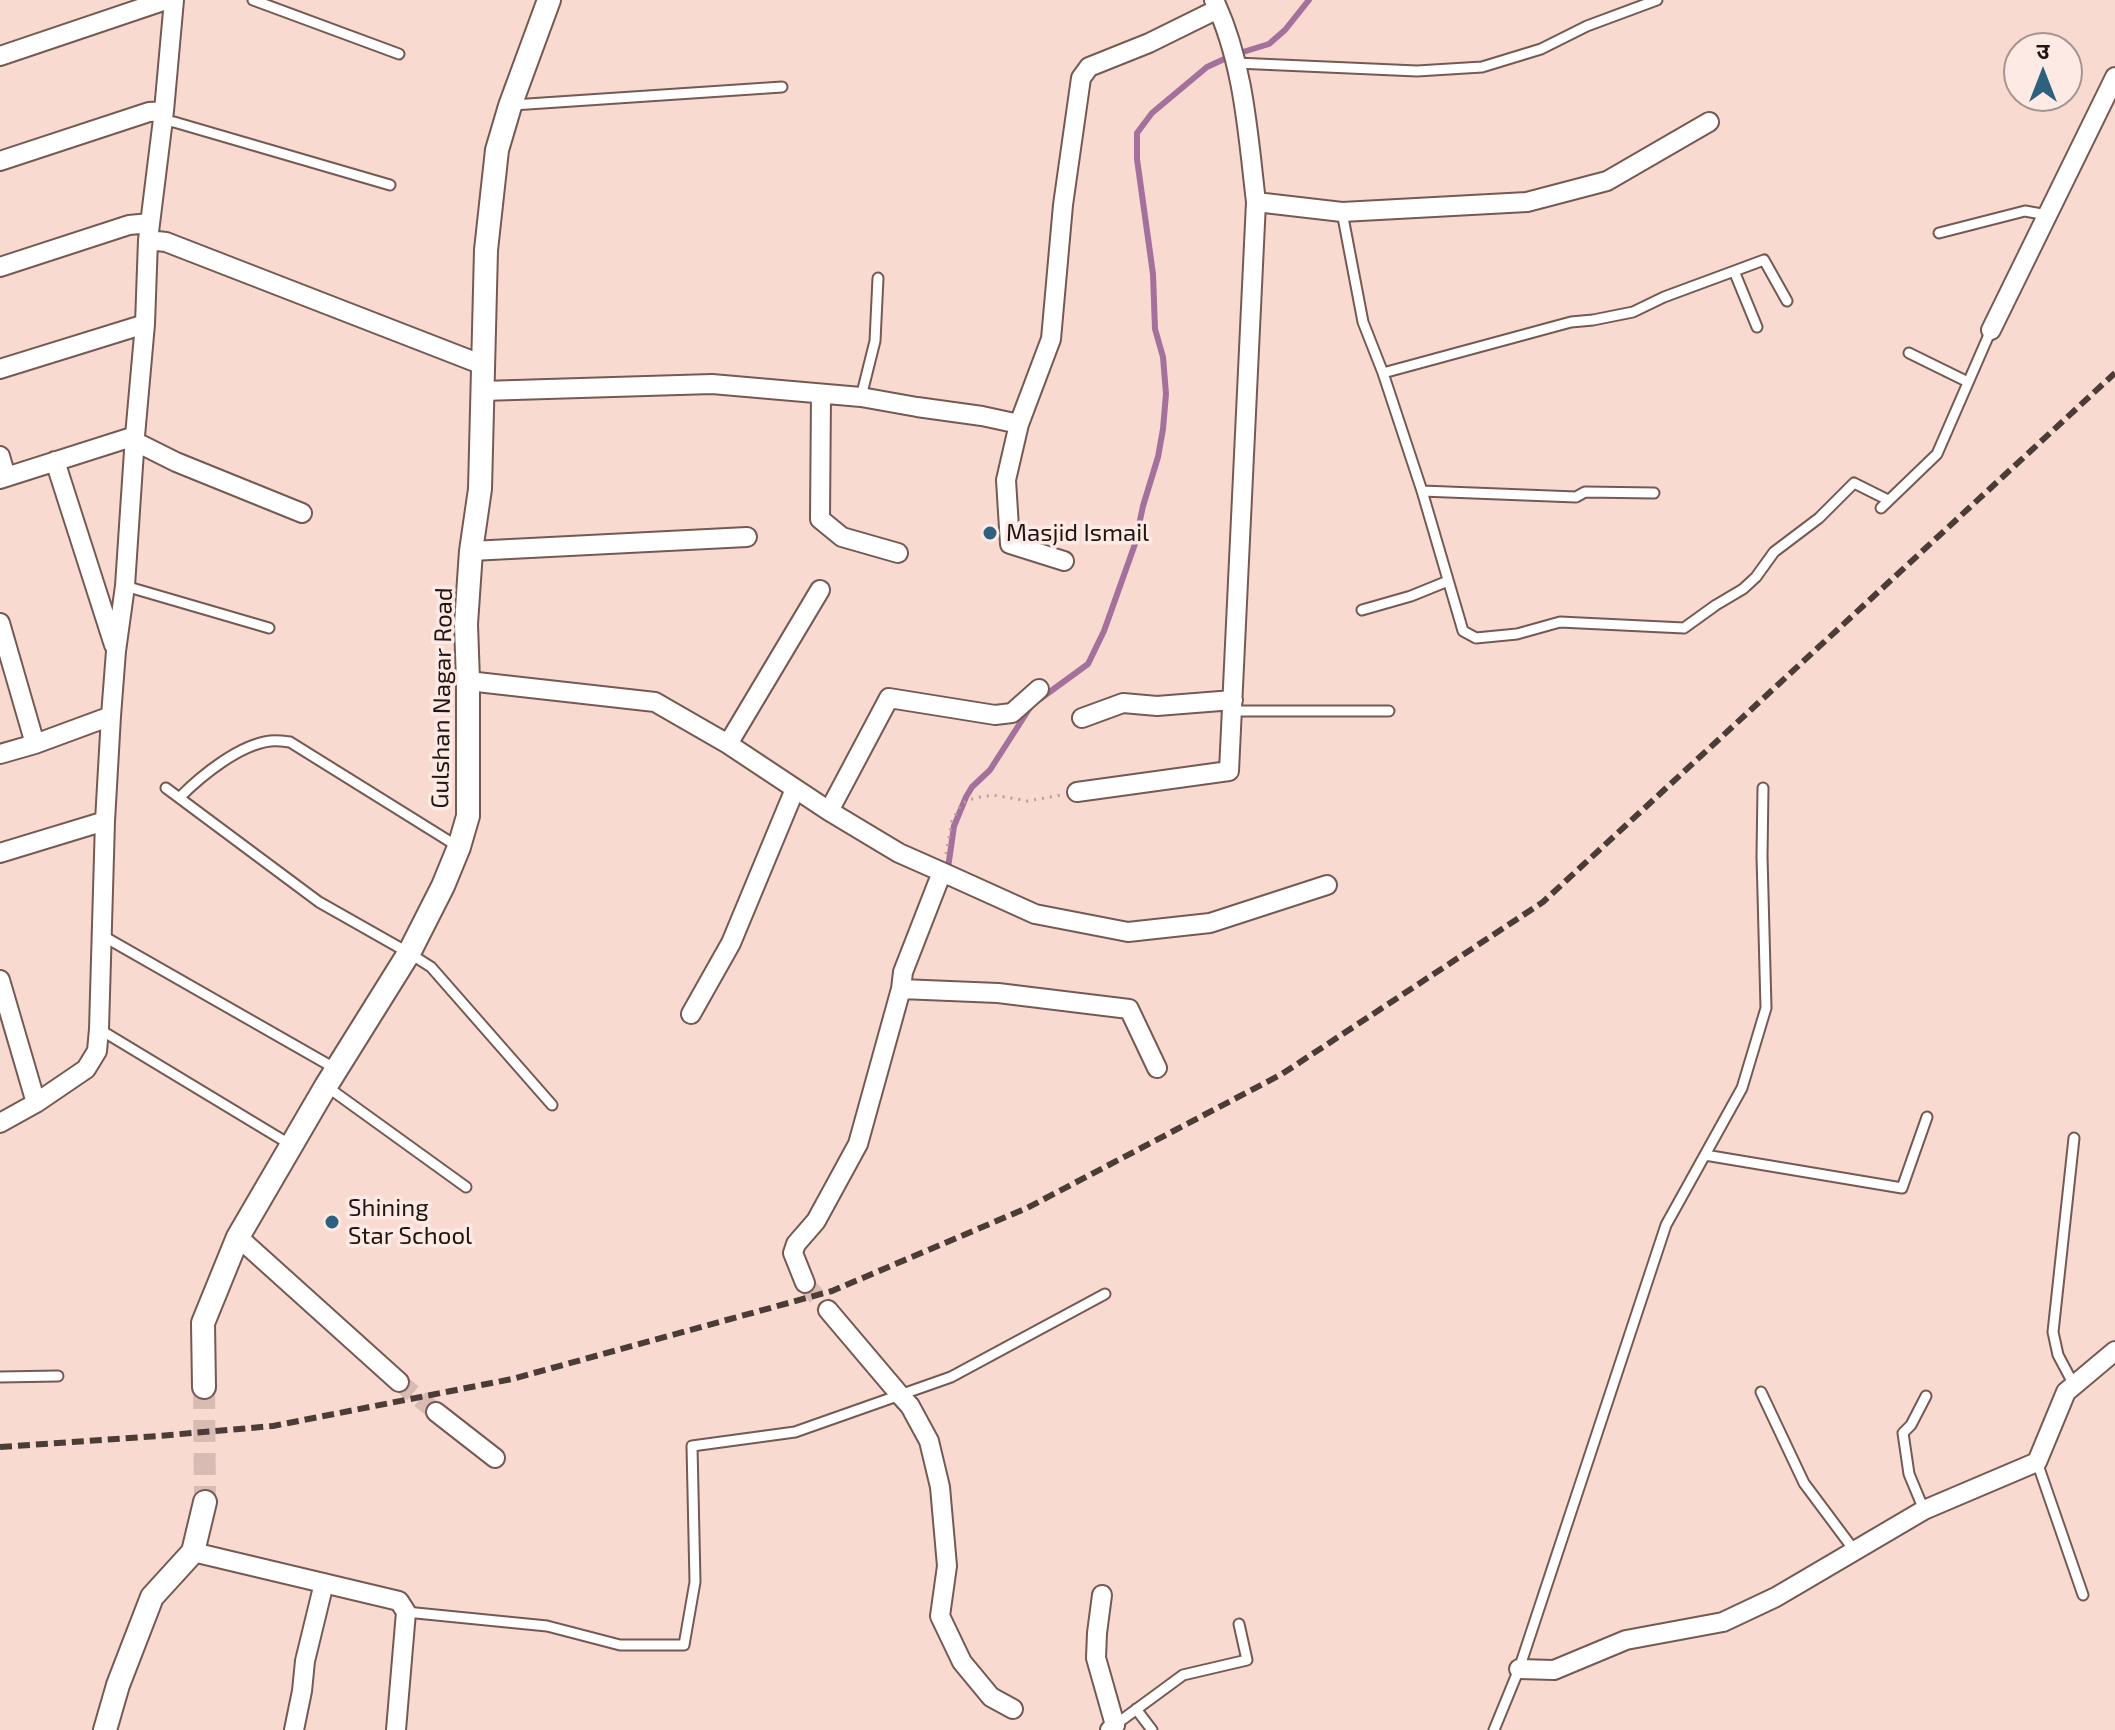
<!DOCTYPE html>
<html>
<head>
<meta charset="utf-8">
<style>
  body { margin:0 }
  #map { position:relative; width:2115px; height:1730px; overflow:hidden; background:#f9dad1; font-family:"Exo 2","Noto Sans Devanagari",sans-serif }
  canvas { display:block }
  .north { position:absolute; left:2003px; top:32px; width:80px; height:80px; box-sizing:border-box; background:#fdeae5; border:2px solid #a49591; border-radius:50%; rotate:0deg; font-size:22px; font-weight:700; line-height:32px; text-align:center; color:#1f1512 }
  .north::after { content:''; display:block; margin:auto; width:28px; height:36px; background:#2d617e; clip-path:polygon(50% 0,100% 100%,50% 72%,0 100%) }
</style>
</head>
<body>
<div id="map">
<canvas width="2115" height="1730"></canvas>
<div class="north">उ</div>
</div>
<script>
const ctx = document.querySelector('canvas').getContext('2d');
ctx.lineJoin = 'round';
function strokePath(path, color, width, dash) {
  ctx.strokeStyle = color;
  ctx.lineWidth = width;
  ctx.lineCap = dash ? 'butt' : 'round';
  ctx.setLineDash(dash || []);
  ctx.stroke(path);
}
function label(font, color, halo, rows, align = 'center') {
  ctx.font = font + ' "Exo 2",sans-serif';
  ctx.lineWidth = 7;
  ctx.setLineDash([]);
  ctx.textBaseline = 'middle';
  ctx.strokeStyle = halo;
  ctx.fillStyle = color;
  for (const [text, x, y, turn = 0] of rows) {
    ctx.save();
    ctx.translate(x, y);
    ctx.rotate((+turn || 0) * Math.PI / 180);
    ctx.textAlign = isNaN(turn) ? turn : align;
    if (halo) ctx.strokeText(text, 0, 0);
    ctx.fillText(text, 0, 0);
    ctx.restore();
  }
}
const stream = new Path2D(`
  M1040 699 1088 664 1104 631 1135 544 1143 506 1158 457 1163 429 1166 394 1163 357 1155 329 1153 274 1137 159V133L1152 113 1207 67 1233 55 1269 44 1285 30 1309 0
  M948 868 954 826 966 797 972 787 990 770 1031 706`);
const minorTunnel = new Path2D(`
  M805 1283 828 1310
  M399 1382 436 1412`);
const tertiaryTunnel = new Path2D(`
  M204 1387 205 1502`);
const path = new Path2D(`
  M946 854 952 821 962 803 975 798 993 795 1028 801 1061 795`);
const service = new Path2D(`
  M253 0 399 54
  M1236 63 1417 71 1482 67 1541 49 1587 26 1657 0
  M513 105 782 87
  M162 121 174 122 390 185
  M1342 212 1363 322 1383 373 1422 491 1463 631 1476 638 1517 634 1560 622 1684 628 1716 605 1743 589 1756 577 1774 552 1819 518 1854 483 1888 500
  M1939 233 2025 211 2047 215
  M1734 271 1757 327
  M1909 353 1968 382
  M1383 373 1571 322 1593 320 1633 312 1664 297 1764 260 1787 301
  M861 397 875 341 878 278
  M1422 491 1576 497 1585 492 1654 493
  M1881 508 1937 454 1991 330
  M125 586 269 628
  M1362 610 1411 596 1448 581
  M1232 711H1389
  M166 788 319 902 409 953 431 967 552 1105
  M180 797C202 775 239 745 270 741 276 740 283 741 290 742L457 846
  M103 936 336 1069
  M99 1029 291 1145
  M326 1086 466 1187
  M2074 1138 2053 1332 2058 1355 2074 1385
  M1705 1155 1902 1188 1927 1117
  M0 1377 58 1376
  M1761 1392 1804 1483 1854 1550
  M2037 1462 2083 1595
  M1924 1510 1909 1474 1903 1433 1911 1425 1926 1396
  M406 1612 547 1626 620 1645H684L695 1582 692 1446 795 1432 951 1377 1105 1294
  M1136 1709 1152 1730
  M1115 1725 1183 1675 1247 1660 1239 1624
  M1494 1730 1519 1669 1666 1225 1742 1088 1766 1008 1762 856 1763 788`);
const minor = new Path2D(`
  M0 56 166 0
  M0 161 149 112 164 111
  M1256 202 1342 212 1527 202 1607 181 1709 122
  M148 240 166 242 483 365
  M0 267 129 225 150 223
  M1991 330 2115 77
  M0 369 145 324
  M482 391 712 384 861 397 917 407 982 416 1019 424 1051 339 1063 205 1081 78 1089 67 1149 43 1218 9
  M821 395 820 519 842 537 898 553
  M1019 424 1006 480 1010 544 1064 561
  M134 441 176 462 302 513
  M0 456 6 477
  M55 461 114 645
  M0 479 135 436
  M471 551 747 537
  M0 623 35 744
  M468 681 655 702 728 744 829 811 899 853 942 872
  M1082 718 1123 703 1157 706 1233 700
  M728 744 820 590
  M0 754 35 744 111 716
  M1077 792 1229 771 1256 202C1248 135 1244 63 1214 0
  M829 811 889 698 995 715 1012 713 1039 689
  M0 853 105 821
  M0 980 36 1103
  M901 989 998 993 1129 1009 1157 1068
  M691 1014 731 943 795 789
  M0 1123 36 1103 86 1069 97 1051 99 1029 105 821 111 716 116 651 125 586 135 436 145 324 148 240 164 111 174 0
  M238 1237 399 1382
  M805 1283 793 1253 796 1244 816 1221 858 1144 901 989 903 972 942 872 1035 914 1128 932 1210 923 1327 885
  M828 1310 900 1395 910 1406 929 1441 940 1487 947 1566 940 1616 962 1662 991 1697 1013 1709
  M436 1412 495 1458
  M193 1552 399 1601 406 1612 396 1730
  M1102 1595 1097 1633 1096 1658 1115 1725 1110 1730
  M1519 1669 1554 1670 1626 1640 1723 1622 1776 1597 1924 1510 2037 1462 2066 1392 2115 1351
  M294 1730 302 1691 305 1661 324 1583`);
const tertiary = new Path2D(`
  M204 1387 203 1323 238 1237 326 1086 409 953 443 886 459 847 468 816V681L466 624 471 551 480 489 486 250 497 150 510 106 549 0
  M105 1730 118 1685 152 1597 193 1552 205 1502`);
const rail = new Path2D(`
  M0 1447 158 1436 273 1426 512 1379 832 1291 1027 1208 1282 1074 1543 902 2115 373`);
const markers = [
  [990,533,8,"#2d617e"],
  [332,1222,8,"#2d617e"]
];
const poiNames = [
  ["Masjid Ismail",1006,533],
  ["Shining",348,1208],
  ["Star School",348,1236]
];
const streetNames = [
  ["Gulshan Nagar Road",442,698,-89]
];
strokePath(stream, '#a4709c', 6);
strokePath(minorTunnel, '#d8bcb4', 18, [18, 9]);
strokePath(tertiaryTunnel, '#d8bcb4', 22, [22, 11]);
strokePath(service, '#745a52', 13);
strokePath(minor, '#745a52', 22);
strokePath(tertiary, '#745a52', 26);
strokePath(path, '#b79f97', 3, [2, 6]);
strokePath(service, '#fff', 9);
strokePath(minor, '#fff', 18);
strokePath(tertiary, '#fff', 22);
strokePath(rail, '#4b3c38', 6, [12, 6]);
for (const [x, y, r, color] of markers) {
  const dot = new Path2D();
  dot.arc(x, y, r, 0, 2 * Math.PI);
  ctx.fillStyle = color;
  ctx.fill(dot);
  strokePath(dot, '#fdeae5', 3);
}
label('24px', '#1f1512', '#fdeae5', poiNames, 'left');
label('24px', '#1f1512', '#fdeae5', streetNames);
</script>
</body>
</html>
